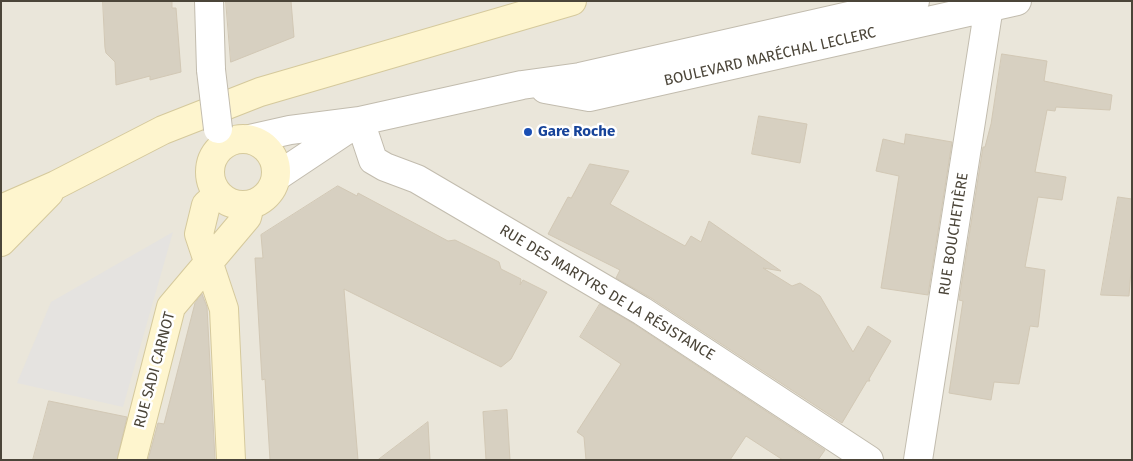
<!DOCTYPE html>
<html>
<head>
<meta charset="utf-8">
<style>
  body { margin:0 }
  #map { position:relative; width:1133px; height:461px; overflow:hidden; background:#f6f3ec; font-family:"Fira Sans",sans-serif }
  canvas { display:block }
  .frame { position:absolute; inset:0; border:2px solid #4b4539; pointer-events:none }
</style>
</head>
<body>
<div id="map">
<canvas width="1133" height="461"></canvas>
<div class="frame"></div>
</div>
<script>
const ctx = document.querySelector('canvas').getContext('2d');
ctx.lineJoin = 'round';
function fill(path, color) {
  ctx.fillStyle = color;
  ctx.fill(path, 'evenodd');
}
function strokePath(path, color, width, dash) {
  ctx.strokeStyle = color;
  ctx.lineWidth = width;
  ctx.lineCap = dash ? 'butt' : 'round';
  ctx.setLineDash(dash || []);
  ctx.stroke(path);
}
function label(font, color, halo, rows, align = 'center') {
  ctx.font = font + ' "Fira Sans",sans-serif';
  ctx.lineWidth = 5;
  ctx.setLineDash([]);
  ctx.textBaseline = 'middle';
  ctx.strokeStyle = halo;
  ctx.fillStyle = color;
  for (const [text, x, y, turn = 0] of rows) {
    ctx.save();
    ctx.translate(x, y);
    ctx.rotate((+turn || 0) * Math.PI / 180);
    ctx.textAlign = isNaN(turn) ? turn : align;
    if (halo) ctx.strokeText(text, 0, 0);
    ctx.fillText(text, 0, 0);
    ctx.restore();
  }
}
const residential = new Path2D(`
  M1 1H1132V460H1Z`);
const parking = new Path2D(`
  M173 232 123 407 17 383 51 302Z`);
const building = new Path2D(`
  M103 1H172V8H176L181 72 150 80V76L116 85 115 62 106 53 105 48Z
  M226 1H291L294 37 231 62Z
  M1002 54 1047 61 1044 81 1112 95 1110 110 1056 107 1055 111 1047 110 1035 172 1066 177 1062 200 1038 197 1025 267 1045 270 1038 327 1030 326 1019 384 994 382 991 400 949 393 963 301 959 300 983 147H985L991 124Z
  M759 116 807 124 800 163 752 154Z
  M906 134 952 142 928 295 881 288 899 176 876 171 883 139 904 144Z
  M590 164 629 171 610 204 685 246 691 236 701 242 709 221 781 271 763 268 792 286 800 283 820 296 853 352 868 326 891 341 869 379 870 381H867L842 423 651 298 616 278 620 270 548 234 568 197 571 198Z
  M338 186 357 196 358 193 448 241 455 240 499 262 501 269 521 279 520 285 523 280 547 292 511 359 501 367 344 289 358 460H270L265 379 262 380 255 258H263L261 235Z
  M1118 197 1132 199V258L1129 296 1101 295Z
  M202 294 207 307 215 460H148L158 423 164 424 195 303Z
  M600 304 634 324 825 450 818 460H783L746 436 730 460H586L584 437 577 432 621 364 580 337Z
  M49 401 127 417 117 460H33Z
  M507 410 510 460H486L483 412Z
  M428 422 430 460H378Z`);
const minor = new Path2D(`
  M545 89 589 97 1017 1
  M360 121 373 160 385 167 417 179 642 311 869 460
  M250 139 290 130 360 121 522 85 580 77 915 1
  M276 177 354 125
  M918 460 987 19 989 8 987 1`);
const tertiary = new Path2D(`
  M209 1 211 70`);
const secondary = new Path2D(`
  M210 172a33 33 0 1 1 66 0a33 33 0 1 1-66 0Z
  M218 194 206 205 199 234 224 309 231 460
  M1 209 56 185 163 130 260 92 572 1
  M1 242 49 193
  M132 460 171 307 247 217 250 205`);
const tertiaryBridge = new Path2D(`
  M211 70 218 129`);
const markers = [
  [528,132,5,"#1a4fb4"]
];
const streetNames = [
  ["BOULEVARD MARÉCHAL LECLERC",770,57,-13],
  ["RUE BOUCHETIÈRE",954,234,-81],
  ["RUE DES MARTYRS DE LA RÉSISTANCE",607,293,31],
  ["RUE SADI CARNOT",155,370,-75]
];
const transitNames = [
  ["Gare Roche",538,132]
];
fill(residential, '#eae6da');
fill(parking, '#e5e3e0');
fill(building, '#d7d0c1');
strokePath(building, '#d2c8b5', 1);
strokePath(minor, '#c2bcae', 30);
strokePath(tertiary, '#c2bcae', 30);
strokePath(secondary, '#d5c99c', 30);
strokePath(minor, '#fff', 28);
strokePath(tertiary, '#fff', 28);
strokePath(secondary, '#fef5ce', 28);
strokePath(tertiaryBridge, '#c2bcae', 30, []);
strokePath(tertiaryBridge, '#fff', 28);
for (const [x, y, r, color] of markers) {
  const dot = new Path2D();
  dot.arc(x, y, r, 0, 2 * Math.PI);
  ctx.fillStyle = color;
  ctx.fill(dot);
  strokePath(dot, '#fff', 2);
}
label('15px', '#4b4539', '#fff', streetNames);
label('bold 15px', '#164399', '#fff', transitNames, 'left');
</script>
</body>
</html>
